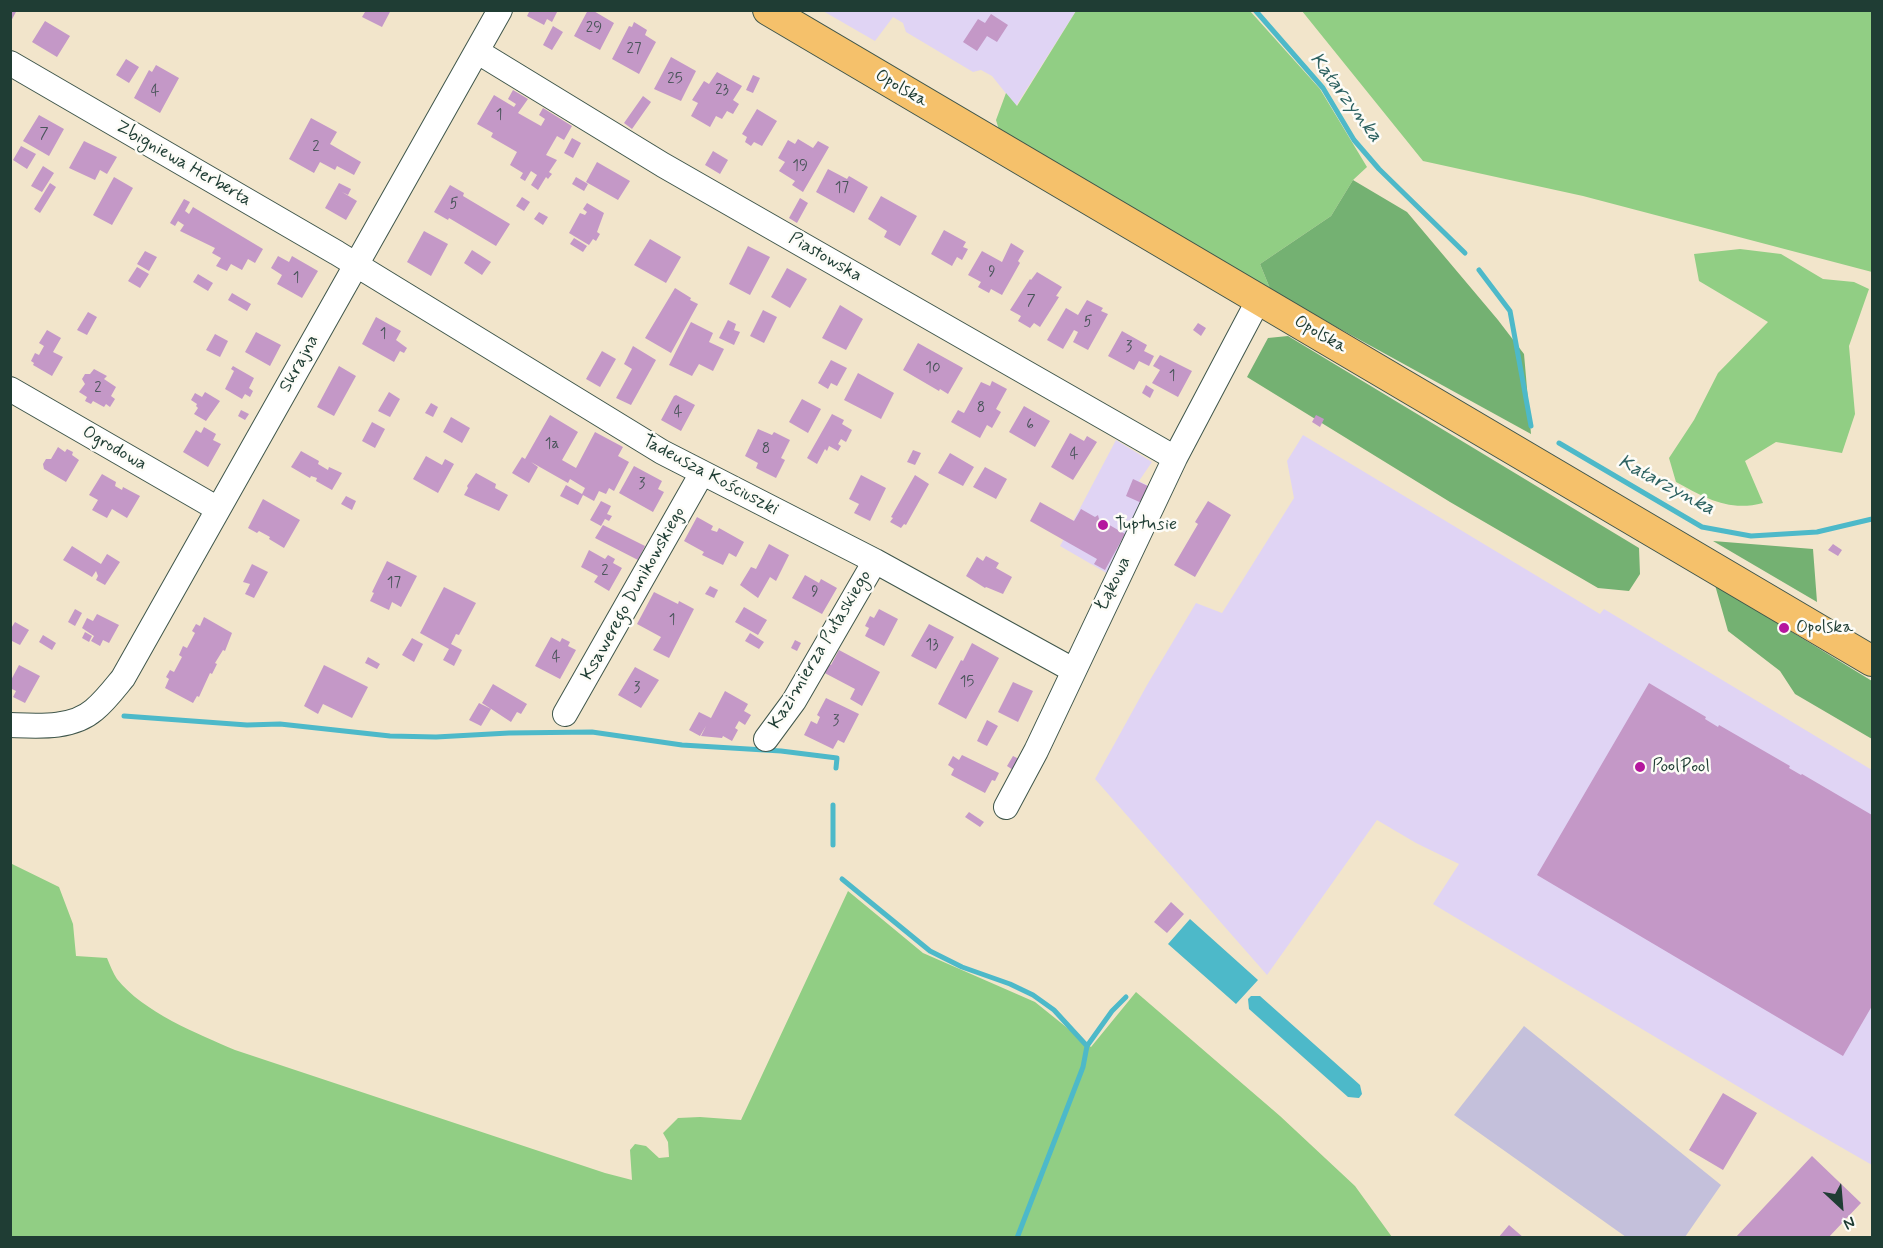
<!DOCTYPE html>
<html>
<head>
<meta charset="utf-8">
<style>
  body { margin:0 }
  #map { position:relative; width:1883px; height:1248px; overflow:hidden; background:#f2e5cb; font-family:Mynerve,sans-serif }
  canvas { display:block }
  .frame { position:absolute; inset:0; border:12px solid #1f3d34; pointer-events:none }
  .north { position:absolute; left:1811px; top:1176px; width:60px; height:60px; -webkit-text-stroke:4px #fdfcf7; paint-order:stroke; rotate:154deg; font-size:16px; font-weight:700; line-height:24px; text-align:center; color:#1f3d34 }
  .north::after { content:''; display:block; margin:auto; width:21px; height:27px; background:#1f3d34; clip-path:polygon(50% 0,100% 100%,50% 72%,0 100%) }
</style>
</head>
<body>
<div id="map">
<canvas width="1883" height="1248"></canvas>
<div class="frame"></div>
<div class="north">N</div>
</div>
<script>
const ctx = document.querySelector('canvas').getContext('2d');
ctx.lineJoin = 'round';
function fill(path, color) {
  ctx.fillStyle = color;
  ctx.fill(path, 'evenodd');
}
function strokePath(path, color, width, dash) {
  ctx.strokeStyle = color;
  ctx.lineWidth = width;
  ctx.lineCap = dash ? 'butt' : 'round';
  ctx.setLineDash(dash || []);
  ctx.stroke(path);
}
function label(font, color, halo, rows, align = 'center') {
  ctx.font = font + ' Mynerve,sans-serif';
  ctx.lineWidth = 5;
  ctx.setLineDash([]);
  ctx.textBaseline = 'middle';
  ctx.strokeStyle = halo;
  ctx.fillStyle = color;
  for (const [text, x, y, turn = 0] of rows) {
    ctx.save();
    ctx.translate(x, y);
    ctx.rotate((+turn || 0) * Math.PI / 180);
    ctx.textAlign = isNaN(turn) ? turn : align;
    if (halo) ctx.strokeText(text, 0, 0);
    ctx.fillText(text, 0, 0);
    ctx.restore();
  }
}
const built = new Path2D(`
  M823 11H1076L1016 106 992 76 981 70 973 72 906 32 903 23 893 17 875 41Z
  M1303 435 1600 614 1604 609 1872 770V1165L1799 1123 1433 904 1459 864 1416 843 1377 820 1267 975 1095 779 1147 685 1196 603 1222 613 1294 498 1287 461Z
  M1116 440 1152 462 1139 481 1152 488 1110 575 1060 546Z`);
const industrial = new Path2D(`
  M1524 1026 1721 1185 1685 1237H1626L1454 1115Z`);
const green = new Path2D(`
  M1076 11H1250L1320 89 1367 167 1353 180 1331 216 1260 264 1271 291 999 130 996 120 1006 93 1017 106Z
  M1302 11H1872V272L1583 196 1423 161Z
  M1740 249 1781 254 1823 279 1854 282 1869 289 1849 346 1855 414 1842 453 1776 442 1745 461 1763 503C1729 512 1705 498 1676 482L1669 458 1694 420 1718 373 1768 322 1699 281 1694 254Z
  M10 863 59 887 73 924 76 956 107 958C110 965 113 973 117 979 143 1012 198 1034 235 1050L605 1173 632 1180 630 1150 635 1144 646 1146 659 1158 669 1157 668 1142 663 1133 678 1118 700 1117 741 1120 848 891 923 953 1035 1002 1091 1047 1136 992 1280 1116 1355 1186 1392 1237H11Z`);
const forest = new Path2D(`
  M1353 180 1407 212 1498 320 1524 354 1531 434 1271 291 1260 264 1331 216Z
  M1288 336 1639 548 1640 574 1629 591 1598 588 1450 502 1247 377 1268 338Z
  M1713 541 1813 549 1817 602Z
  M1715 585 1872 681V739L1795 694 1780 671 1728 631Z`);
const water = new Path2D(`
  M1190 919 1258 980 1236 1004 1168 944Z
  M1251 996H1260L1360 1085 1362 1094 1359 1098 1348 1097 1249 1009 1248 999Z`);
const stream = new Path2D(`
  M1255 10 1323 88 1354 140 1379 169 1465 253
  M1479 270 1510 311 1531 426
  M1559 443 1702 527 1751 536 1817 532 1872 519
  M124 716 247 725 280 724 390 736 436 737 509 733 592 732 682 745 781 751 837 758 836 768
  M833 805V845
  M842 879 930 951 962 967 1010 984 1033 995 1054 1010 1087 1046
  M1017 1238 1083 1067 1087 1046 1112 1011 1126 997`);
const building = new Path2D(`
  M10 10H17L10 23Z
  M361 10H391L382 27 362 17 365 12Z
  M530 10H558L552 22 547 19 544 25 527 16Z
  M588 10H592L614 23 600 50 574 36Z
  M991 14 1008 25 997 42 987 36 977 51 963 42 978 19 985 23Z
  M45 21 70 36 57 57 32 42Z
  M634 22 647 30 645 35 656 42 639 74 612 59 629 26 632 27Z
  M553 26 563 32 552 50 543 45Z
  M671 57 696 71 681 101 654 89Z
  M126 59 139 67 129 83 116 75Z
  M156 65 179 78 160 113 134 98 149 70 152 72Z
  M717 72 742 86 733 100 739 104 733 114 727 111 722 119 716 116 710 127 691 116 698 103 692 100 704 81 709 84Z
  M753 75 760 78 753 93 746 90Z
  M513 90 528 99 518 113 541 126 545 119 539 115 543 108 572 126 564 140 557 136 546 155 557 160 549 172 552 174 548 179 546 177 538 190 531 185 537 175 531 171 525 181 520 178 523 173 510 165 517 152 491 137 493 133 477 124 494 95 514 107 516 104 508 99Z
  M643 96 651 102 632 129 624 123Z
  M757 109 777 121 762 146 754 142 751 146 745 142 747 137 742 134Z
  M39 115 64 129 49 156 23 141Z
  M311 118 337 132 330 144 361 162 354 175 337 166 335 170 320 162 314 173 289 159Z
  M572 138 581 143 573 158 564 153Z
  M798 139 813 148 818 141 829 147 803 192 792 185 795 181 779 171 785 162 778 158 788 140 795 144Z
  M84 141 117 157 107 174 100 170 95 180 69 168Z
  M21 146 36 154 27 169 13 160Z
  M713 151 728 160 720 174 705 165Z
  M597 162 630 181 618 200 586 182Z
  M43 166 54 173 42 192 31 186Z
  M828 169 847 179 849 176 868 187 854 213 816 192Z
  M114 177 133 188 112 225 93 215Z
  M576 177 588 184 584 191 572 184Z
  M50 183 56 187 40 213 34 209Z
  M339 183 351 189 348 195 342 192 357 201 346 220 325 208Z
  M450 185 464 193 463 196 510 224 496 246 449 218 448 220 434 212Z
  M881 196 917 216 900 246 884 237 887 231 868 219Z
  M522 197 530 202 524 211 516 206Z
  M800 198 808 203 797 223 789 218Z
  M184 199 190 202 185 211 189 214 193 207 263 249 255 263 248 259 242 270 231 264 227 271 216 266 221 258 212 253 215 248 180 231 184 225 178 221 175 226 170 223Z
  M587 203 604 213 597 232 600 234 596 241 593 239 589 245 569 233 580 213 585 215 587 212 583 209Z
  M539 212 548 217 543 225 534 219Z
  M944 230 966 242 963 247 968 249 962 260 957 257 952 266 931 254Z
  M424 231 448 244 431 276 407 262Z
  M574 238 587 246 583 252 570 244Z
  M650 239 681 257 666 283 634 265Z
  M1011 243 1024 251 1018 261 1020 263 1002 295 991 289 989 293 978 287 981 282 968 275 982 251 1002 262Z
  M748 246 770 257 750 295 729 284Z
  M472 250 491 262 482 275 464 263Z
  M145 251 157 257 149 271 137 264Z
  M278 256 289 262 292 256 318 271 302 298 277 284 282 275 271 268Z
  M137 267 149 274 140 288 128 281Z
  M787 268 807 279 790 308 771 297Z
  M1037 272 1062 287 1056 296 1059 297 1040 327 1034 323 1030 328 1018 321 1021 316 1010 310 1030 279 1031 280Z
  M198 274 213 283 208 291 193 282Z
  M675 288 691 298 690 300 698 304 671 353 645 338Z
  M232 293 251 304 247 311 228 300Z
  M1087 300 1103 308 1101 311 1108 314 1088 350 1073 342 1078 332 1074 330 1063 349 1047 340 1066 308 1078 315Z
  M840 305 863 319 846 350 822 338Z
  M763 310 777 317 764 343 750 336Z
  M88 312 97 317 87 335 77 330Z
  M376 317 401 331 396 340 407 348 404 353 400 351 394 362 362 344Z
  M728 320 736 324 734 330 740 332 734 345 719 338Z
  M691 322 713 333 709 342 724 349 713 371 699 364 692 376 669 365Z
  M1198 323 1206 328 1201 336 1193 330Z
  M47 330 61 338 53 352 63 357 52 376 33 365 34 363 31 361 35 353 39 355 44 346 39 343Z
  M1122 331 1147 345 1144 351 1154 356 1149 366 1139 361 1134 370 1108 356Z
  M256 332 281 345 270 366 245 352Z
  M215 334 228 341 220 357 206 350Z
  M918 343 963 368 948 394 940 389 939 391 903 370Z
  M633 346 656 360 631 405 616 398 632 369 624 364Z
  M602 351 616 359 600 387 586 379Z
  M1160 355 1192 371 1178 397 1152 383 1160 370 1153 366Z
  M831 360 847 368 837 386 831 383 828 389 818 383Z
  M233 366 254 378 249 388 253 391 250 397 245 394 242 399 225 389 234 371 231 369Z
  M339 366 356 376 334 416 317 407Z
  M94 369 107 376 104 379 116 387 111 396 115 399 110 407 106 404 104 407 93 401 91 404 85 401 87 397 79 392 85 384 82 379 85 374H90Z
  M858 373 894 393 881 419 844 400Z
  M992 381 1007 389 996 409 1001 412 992 428 987 425 980 438 951 422 958 410 964 413 981 382 990 386Z
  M1146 385 1154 390 1150 398 1142 393Z
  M205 392 220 401 206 421 194 414 198 408 196 406 197 404 191 400 195 393 202 397Z
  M389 392 400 399 390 417 378 411Z
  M676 395 695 405 681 431 661 420 674 396Z
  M802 399 821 409 808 433 789 422Z
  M431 403 438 407 433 417 425 413Z
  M1024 406 1050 421 1035 447 1009 432Z
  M241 410 249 414 245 420 238 416Z
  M832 414 844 420 842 424 852 430 846 442 841 439 838 444 841 446 838 451 829 446 827 451 825 449 817 464 807 458Z
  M550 415 578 432 562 460 576 468 595 432 623 447 618 456 629 462 614 491 609 488 606 494 599 491 594 501 583 495 578 505 560 496 566 485 582 494 585 488 570 479 568 483 531 462 538 467 529 483 512 473 522 457 525 459Z
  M1316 415 1324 419 1320 427 1312 422Z
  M451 417 470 428 462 443 443 432Z
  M372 422 385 429 375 448 362 441Z
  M204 427 216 434 213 440 221 444 208 467 183 452 196 430 201 433Z
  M758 429 772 435 774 432 790 440 781 458 785 460 776 478 756 468 758 463 745 456Z
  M1070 433 1084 441 1087 436 1097 442 1073 480 1051 467Z
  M58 447 65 452 67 449 73 452 72 455 79 460 66 482 44 469 43 464 46 459H51Z
  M913 450 921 453 915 465 907 462Z
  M301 451 319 461 318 464 328 470 329 467 342 473 332 490 316 481 317 478 311 476 310 478 291 467Z
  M950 453 974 467 963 486 938 473Z
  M426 456 442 465 445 459 454 464 438 493 413 479Z
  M634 466 662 481 658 489 664 492 653 512 619 493Z
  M985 467 1007 479 996 499 973 487Z
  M476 473 496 484 495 488 508 495 499 511 464 495 468 488 467 486Z
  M102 474 116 482 115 486 122 490 123 487 140 496 127 518 112 509 107 518 92 510 98 500 89 495Z
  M861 475 886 488 870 521 854 513 859 504 849 499Z
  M915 475 929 484 906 525 904 524 901 528 890 522 893 518 891 517Z
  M1133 479 1152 488 1144 504 1126 496Z
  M346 496 356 501 352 510 341 504Z
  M263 499 300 520 284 548 269 539 270 537 259 531 257 533 248 528Z
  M601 501 611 506 607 514 612 516 609 521 605 519 601 526 590 520Z
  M1208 501 1231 515 1195 577 1174 565 1198 524 1195 522Z
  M1040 502 1074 521 1081 509 1095 517 1098 515 1099 519 1125 534 1105 570 1094 564 1097 559 1030 521Z
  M697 517 713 526 711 530 717 532 719 528 744 542 736 557 729 553 723 565 702 555 704 552 684 541Z
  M603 525 645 546 638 560 595 538Z
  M769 544 789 555 776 581 770 577 758 598 740 585 751 567 756 569Z
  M1833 544 1842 550 1838 556 1828 550Z
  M72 546 101 564 107 554 120 562 105 585 96 580 98 576 96 571 92 577 63 560Z
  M589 550 605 559 608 555 615 559 613 563 622 568 609 591 594 582 598 576 581 567Z
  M986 556 999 563 996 568 1012 577 1003 594 986 587 985 588 966 576 977 557 983 561Z
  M387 561 417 576 401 607 392 602 389 610 370 601 374 593 372 592Z
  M252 564 268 572 254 598 245 594 250 584 243 582Z
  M805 575 819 583 821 579 837 588 822 614 792 598Z
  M710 586 718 590 714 598 705 594Z
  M444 587 476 603 459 635 456 634 451 644 462 650 454 666 443 660 449 649 420 633Z
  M654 592 678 604 679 601 694 609 669 658 653 650 661 637 637 624Z
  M744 607 767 620 758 635 735 622Z
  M75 609 82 613 75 626 68 622Z
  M879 609 898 619 884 646 865 636 869 628 865 626 870 616 874 618Z
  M97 614 119 625 109 643 103 640 100 646 91 641 94 636 82 628 87 618 93 621Z
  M204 617 232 633 225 651 223 650 215 663 217 664 212 674 210 673 199 697 197 696 193 703 165 688 169 679 166 677 170 670 174 672 182 657 179 655 183 646 187 648 195 633 192 631 196 624 200 626Z
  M15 622 29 630 20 645 10 640V630Z
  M929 624 954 637 936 669 911 656Z
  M85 632 92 636 89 642 82 638Z
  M750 633 764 642 759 649 745 641Z
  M43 635 56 643 52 650 39 642Z
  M551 637 560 642 562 638 570 642 568 646 576 650 560 679 535 666Z
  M412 638 423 644 414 662 402 655Z
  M795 640 801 643 797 651 791 648Z
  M972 643 999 658 966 719 938 704 961 660 963 661Z
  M839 650 880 672 862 706 850 699 855 689 819 670 824 661 831 665Z
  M368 657 380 664 377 669 365 663Z
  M19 665 40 676 25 703 13 697 16 691 10 688V682Z
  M324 665 368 687 352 718 323 704 318 714 304 706Z
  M635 667 659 680 641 708 618 695Z
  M1013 682 1033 691 1018 722 998 712Z
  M1649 683 1706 717 1705 719 1718 727 1719 725 1790 766 1789 768 1801 775 1802 774 1872 815V1006L1843 1056 1537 875Z
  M493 684 527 704 521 714 517 712 511 722 482 703Z
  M725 691 748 704 744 711 751 715 745 725 739 721 735 728 738 730 732 741 723 736 722 738 701 736 706 726 700 736 689 730 699 712 711 718Z
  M826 698 859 714 844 743 838 740 833 749 804 735 811 721 817 724 820 717 817 715Z
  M479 703 491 709 481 726 469 720Z
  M987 720 998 726 987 746 977 741Z
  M962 755 999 773 995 781 992 780 985 793 951 775 954 769 948 765 953 756 959 760Z
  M1013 756 1019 759 1013 770 1007 766Z
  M969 812 984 822 980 827 965 817Z
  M1171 902 1184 914 1167 933 1154 922Z
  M1723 1093 1757 1113 1723 1170 1689 1150Z
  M1812 1156 1861 1203 1828 1238H1735Z
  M1509 1225 1524 1238H1498Z`);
const minor = new Path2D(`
  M478 52 663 165 1175 458
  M10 63 337 253 662 452 875 561 1073 670
  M10 389 218 509
  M565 714 702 473
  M10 725C38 726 72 729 94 710 105 701 114 689 123 678L500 10
  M766 739 794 701 875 561
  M1006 807 1036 751 1175 458 1259 299`);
const major = new Path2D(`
  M768 10 1872 661`);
const markers = [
  [1103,525,6,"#b5179e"],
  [1784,628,6,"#b5179e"],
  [1640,767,6,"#b5179e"]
];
const numberNames = [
  ["29",594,29],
  ["27",634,50],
  ["25",675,80],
  ["23",722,91],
  ["4",155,92],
  ["1",499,116],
  ["7",44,135],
  ["2",316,148],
  ["19",800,167],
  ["17",842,189],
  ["5",454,205],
  ["9",992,273],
  ["1",296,279],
  ["7",1031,302],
  ["5",1088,323],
  ["1",383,335],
  ["3",1129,348],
  ["10",933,369],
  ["1",1172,377],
  ["2",98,389],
  ["8",981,409],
  ["4",678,413],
  ["6",1030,426],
  ["1a",552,445],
  ["8",766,450],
  ["4",1074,455],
  ["3",642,485],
  ["2",605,572],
  ["17",394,584],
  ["9",815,593],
  ["1",672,621],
  ["13",932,646],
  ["4",556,658],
  ["15",967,683],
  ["3",637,689],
  ["3",836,722]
];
const streetNames = [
  ["Opolska",901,89,30],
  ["Zbigniewa Herberta",183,164,30],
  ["Piastowska",825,258,30],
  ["Opolska",1320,335,30],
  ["Skrajna",300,364,-61],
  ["Ogrodowa",114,449,30],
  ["Tadeusza Kościuszki",710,476,28],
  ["Łąkowa",1114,584,-64],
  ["Ksawerego Dunikowskiego",634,594,-61],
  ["Kazimierza Pułaskiego",821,650,-59]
];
const poiNames = [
  ["Tuptusie",1115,525],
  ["Opolska",1796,628],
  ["PoolPool",1652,767]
];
const waterNames = [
  ["Katarzynka",1345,98,53],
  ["Katarzynka",1666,486,28]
];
fill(built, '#e0d4f4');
fill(industrial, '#c4c0db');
fill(green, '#91ce84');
fill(forest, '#74b172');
fill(water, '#4db9c9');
strokePath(stream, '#4db9c9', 5);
fill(building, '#c498c7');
strokePath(minor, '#3f564b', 26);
strokePath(major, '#3f564b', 32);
strokePath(minor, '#fff', 24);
strokePath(major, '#f5c16b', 30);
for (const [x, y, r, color] of markers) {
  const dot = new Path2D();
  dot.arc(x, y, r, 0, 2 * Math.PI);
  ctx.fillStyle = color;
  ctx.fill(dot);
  strokePath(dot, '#fdfcf7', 2);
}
label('15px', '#485459', null, numberNames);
label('18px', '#1f3d34', '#fdfcf7', streetNames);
label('18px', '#1f3d34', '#fdfcf7', poiNames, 'left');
label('italic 20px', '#2d6261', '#fdfcf7', waterNames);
</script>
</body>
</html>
